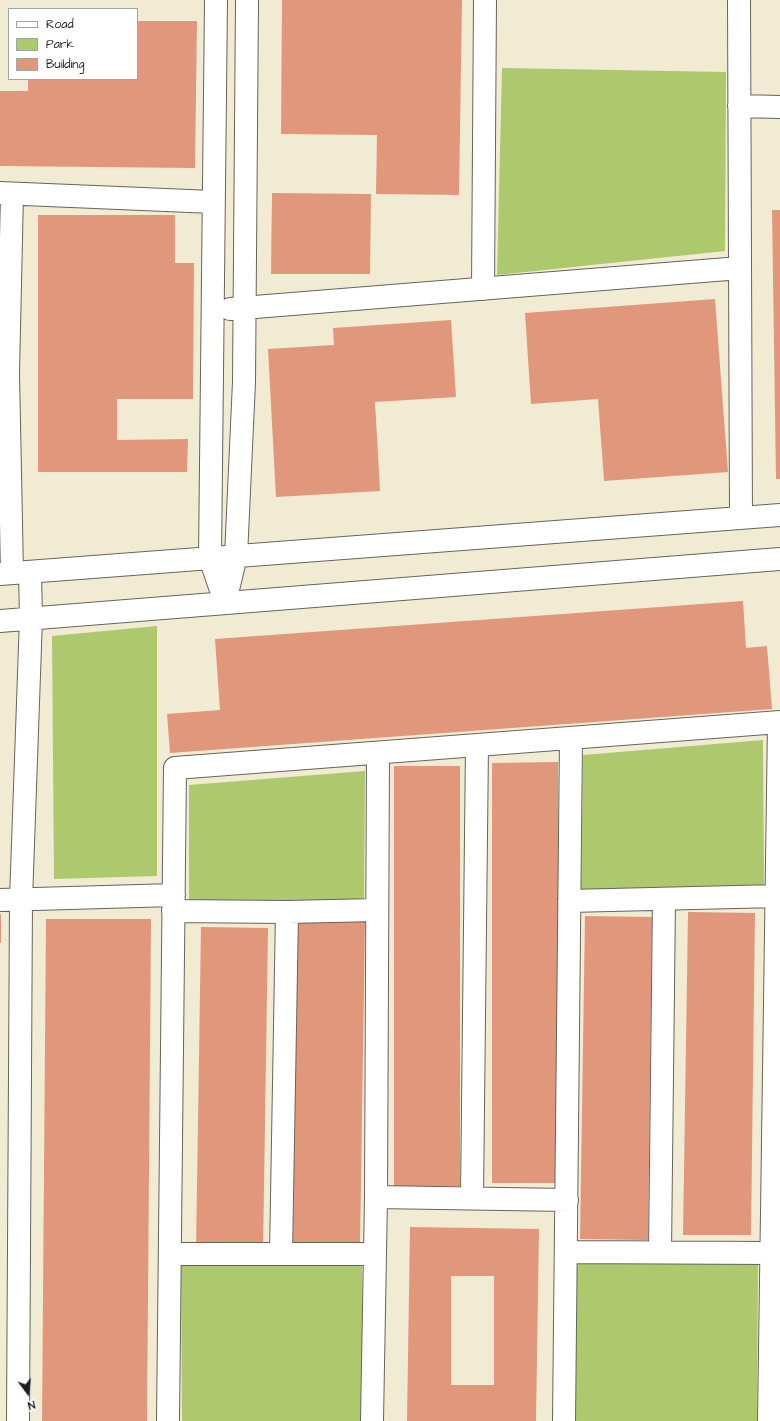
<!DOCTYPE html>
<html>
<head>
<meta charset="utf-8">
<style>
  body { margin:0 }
  #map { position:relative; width:780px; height:1421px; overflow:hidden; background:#f1ebd4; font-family:"Architects Daughter",sans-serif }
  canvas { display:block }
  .legend { position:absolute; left:8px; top:8px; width:130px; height:72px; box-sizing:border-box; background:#fff; border:1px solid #a4a4a4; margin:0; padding:5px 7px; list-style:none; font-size:12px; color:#1c1c1c }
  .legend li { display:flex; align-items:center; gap:8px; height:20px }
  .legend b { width:20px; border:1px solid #a4a4a4 }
  .north { position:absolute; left:8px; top:1373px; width:40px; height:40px; -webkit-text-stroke:3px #fff; paint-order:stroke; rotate:164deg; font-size:11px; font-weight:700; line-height:16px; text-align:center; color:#1c1c1c }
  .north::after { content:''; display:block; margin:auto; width:14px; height:18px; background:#1c1c1c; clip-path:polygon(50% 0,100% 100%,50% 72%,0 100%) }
</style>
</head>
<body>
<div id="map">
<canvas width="780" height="1421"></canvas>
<ul class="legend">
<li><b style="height:5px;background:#fff"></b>Road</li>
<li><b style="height:11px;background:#aec86e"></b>Park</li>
<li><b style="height:11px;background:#e0977b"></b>Building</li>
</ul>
<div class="north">N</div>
</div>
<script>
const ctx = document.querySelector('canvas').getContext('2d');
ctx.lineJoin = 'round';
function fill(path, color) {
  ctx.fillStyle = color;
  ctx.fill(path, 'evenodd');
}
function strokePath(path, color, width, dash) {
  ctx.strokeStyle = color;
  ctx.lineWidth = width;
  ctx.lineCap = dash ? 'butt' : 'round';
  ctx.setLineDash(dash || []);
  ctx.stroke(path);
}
const green = new Path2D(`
  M502 68 726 72 725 251 497 275Z
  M157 626V876L54 879 52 636Z
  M763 740 764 889 581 893 583 755Z
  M365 771 364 902 189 903V785Z
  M362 1263 363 1421H182L181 1265Z
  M576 1263H758L757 1421H575Z`);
const building = new Path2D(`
  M282 0H462L459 195 376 194 377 135 281 134Z
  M137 21H197L195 168 0 166V91H28V79H137Z
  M272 193 371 194 370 274H271Z
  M772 210H780V479H776Z
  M38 215H175V263H194L193 399H117V440L188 439 187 472H38Z
  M715 299 728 472 604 481 598 399 531 404 525 313Z
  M451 320 456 397 375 402 380 491 276 497 268 349 334 345 333 328Z
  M743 601 746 648 767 646 772 709 170 753 167 714 220 710 215 639Z
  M558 762V1183H492V763Z
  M394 766H460V1186L394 1187Z
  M688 912 755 913 751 1235H683Z
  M0 914H1V943H0Z
  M585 916 652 917 648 1240 580 1239Z
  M46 919H151L147 1421H42Z
  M297 922H365L360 1245 293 1244Z
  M201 927 268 928 263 1251 196 1250Z
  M410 1227 539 1229 536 1421H407ZM451 1276H494V1385H451Z`);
const minor = new Path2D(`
  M216 0 210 558 225 602
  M739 0 741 518
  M739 106 780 107
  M0 193 213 202
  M12 194 8 373 12 573
  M483 289 485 0
  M230 309 740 268
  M0 574 780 515
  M225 602 236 556 244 382 247 0
  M0 621 780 559
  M0 900 174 895
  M569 901 777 896
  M173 911 287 912 377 910
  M376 1197 567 1200
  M472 1198 477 745
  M566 1252 771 1253
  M660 1252 664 899
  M170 1254H375
  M281 1254 287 912
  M18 1421 21 900 31 618 30 573
  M168 1421 175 768 780 722
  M372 1421 376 1197 378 753
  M564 1421 571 738
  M769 1421 779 723`);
fill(green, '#aec86e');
fill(building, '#e0977b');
strokePath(minor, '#67645c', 24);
strokePath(minor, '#fff', 22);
</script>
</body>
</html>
